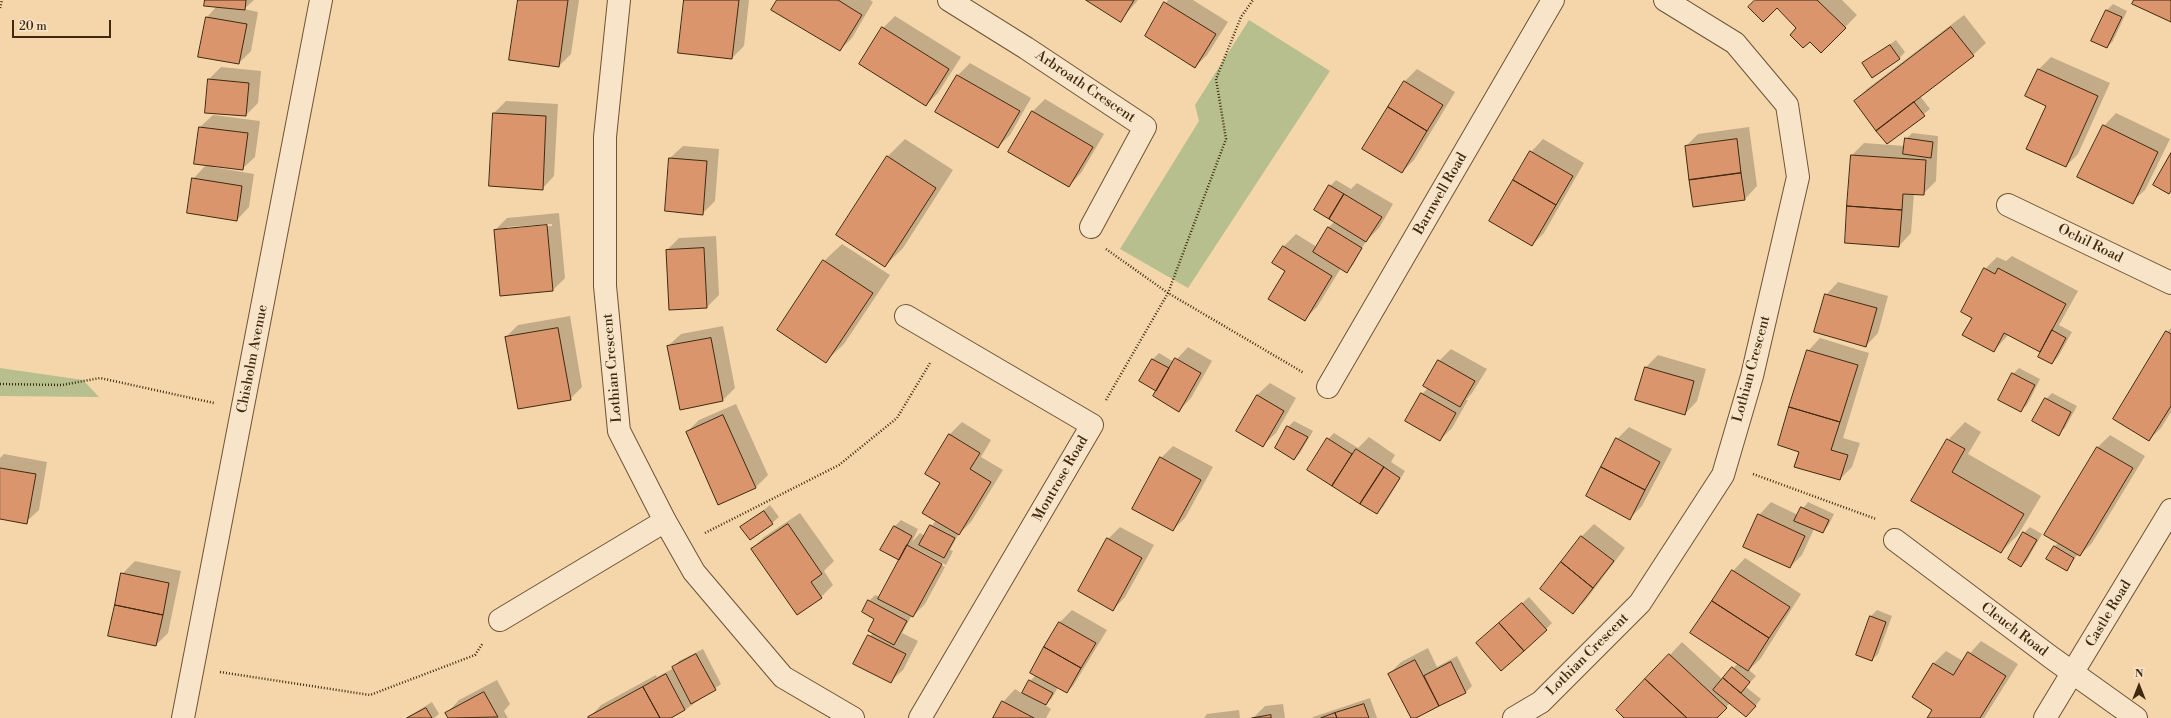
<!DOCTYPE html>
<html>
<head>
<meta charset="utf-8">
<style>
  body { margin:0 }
  #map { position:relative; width:2171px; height:718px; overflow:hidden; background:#f5d6aa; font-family:"Libre Bodoni",serif }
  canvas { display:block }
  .north { position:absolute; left:2119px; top:666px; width:40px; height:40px; -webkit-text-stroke:3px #f8e4c8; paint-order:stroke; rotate:0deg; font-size:11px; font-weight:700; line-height:16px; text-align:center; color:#402910 }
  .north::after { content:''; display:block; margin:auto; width:14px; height:18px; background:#402910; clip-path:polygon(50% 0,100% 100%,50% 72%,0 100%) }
  .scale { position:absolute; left:12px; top:20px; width:99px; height:18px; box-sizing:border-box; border:2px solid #402910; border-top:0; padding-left:5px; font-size:12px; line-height:14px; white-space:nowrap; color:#402910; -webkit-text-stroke:3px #f8e4c8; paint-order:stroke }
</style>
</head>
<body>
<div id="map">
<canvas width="2171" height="718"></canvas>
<div class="north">N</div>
<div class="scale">20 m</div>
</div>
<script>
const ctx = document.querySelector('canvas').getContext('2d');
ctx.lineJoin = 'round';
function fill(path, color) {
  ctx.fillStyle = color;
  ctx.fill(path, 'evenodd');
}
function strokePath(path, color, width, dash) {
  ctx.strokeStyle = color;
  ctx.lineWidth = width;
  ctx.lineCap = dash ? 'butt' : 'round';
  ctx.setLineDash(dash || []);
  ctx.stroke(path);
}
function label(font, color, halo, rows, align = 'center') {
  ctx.font = font + ' "Libre Bodoni",serif';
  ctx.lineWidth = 4;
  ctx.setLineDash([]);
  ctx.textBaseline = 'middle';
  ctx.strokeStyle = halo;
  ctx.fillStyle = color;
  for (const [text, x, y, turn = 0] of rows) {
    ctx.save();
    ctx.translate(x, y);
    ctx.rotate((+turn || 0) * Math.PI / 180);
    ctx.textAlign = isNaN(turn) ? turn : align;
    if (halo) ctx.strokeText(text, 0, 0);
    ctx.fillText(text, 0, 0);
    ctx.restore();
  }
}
const green = new Path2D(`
  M1249 20 1330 71 1188 288 1120 249 1199 121 1195 105Z
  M0 368 83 380 99 397 0 396Z`);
const shadow = new Path2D(`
  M206 0H254L244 9 258 12 251 51 239 63 207 17 217 6Z
  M519 0H579L571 54 559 66Z
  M685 0H749L744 46 732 58Z
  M778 0H870L873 2 852 38 840 50Z
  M1087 0H1138L1121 20Z
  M1168 0H1193L1228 22 1207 55 1195 67 1146 36Z
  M1756 0H1842L1857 15 1821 52 1777 7Z
  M2113 4 2127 11 2113 41 2107 47 2092 41 2107 10Z
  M1964 15 1986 43 1973 55 1920 96 1930 109 1887 143 1855 101 1867 89Z
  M895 16 961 57 938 93 926 105 883 28Z
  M1896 40 1905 52 1899 59 1864 63Z
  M2051 57 2110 83 2078 154 2066 166 2047 105 2027 96 2039 69Z
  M970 63 1031 98 1010 135 998 147 958 75Z
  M221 67 261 71 258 103 246 115 209 79Z
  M1417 69 1455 92 1414 160 1402 172 1405 81Z
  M1045 99 1104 134 1081 173 1069 186 1009 151 1033 111Z
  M506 101 558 104 554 176 542 189 494 113Z
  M2116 113 2170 139 2145 190 2132 202 2104 126Z
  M213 115 260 121 255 157 242 169 213 166V167L254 174 249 207 237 220 193 179 206 165 200 127Z
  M1749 127 1757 186 1745 199 1686 146 1698 134Z
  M1912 133 1938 136 1936 181 1923 194 1914 193 1911 233 1899 246 1852 155 1864 143 1905 146 1906 139Z
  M905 139 953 170 903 248 885 266 887 157Z
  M1543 139 1584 163 1544 233 1532 245 1531 152Z
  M683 146 719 149 715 201 702 214 670 158Z
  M1336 180 1351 189 1357 183 1393 204 1379 228 1366 241 1353 265 1347 271 1341 268 1317 307 1305 319 1286 271 1283 247 1296 234 1317 247 1328 228 1335 221 1330 186Z
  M559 213 565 278 553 290 501 295 495 230 507 218ZM552 224V226L507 229V227Z
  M716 236 719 295 707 307 667 250 679 238Z
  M842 244 890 275 844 344 826 361 824 261Z
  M2012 256 2078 291 2059 325 2072 332 2058 357 2052 363 2041 352 2008 335 1994 351 1973 318 1985 269 1997 257 2006 261Z
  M1838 282 1888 296 1878 333 1866 346 1826 295Z
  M570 316 582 387 570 399 506 337 518 325Z
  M723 326 735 388 723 400 681 409 668 346 681 334Z
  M2171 328V412L2161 428 2149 440 2167 332Z
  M1820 338 1869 353 1843 438 1860 443 1852 467 1840 479 1800 451 1808 351Z
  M1188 347 1212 361 1191 398 1179 411 1157 390 1141 381 1153 359 1159 353 1174 362Z
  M1451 349 1487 369 1472 393 1466 400H1468L1452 428 1440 440 1422 394 1428 388 1439 361Z
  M1658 355 1706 369 1697 401 1685 414 1636 400 1646 367Z
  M2019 368 2040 379 2027 405 2020 411 2013 374Z
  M1270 383 1296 398 1276 433 1263 445 1257 395Z
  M2052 393 2077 406 2065 428 2058 434 2046 399Z
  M736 404 768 475 756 487 719 503 687 432 699 420Z
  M1294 421 1313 431 1300 453 1294 459 1288 427Z
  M962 422 991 440 981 457 1003 470 971 522 958 535 950 550 953 551 946 565 910 546V548L945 567 925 604 913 616 912 615 902 633 918 641 903 670 890 682 854 663 873 632 876 619 869 601 875 595 880 597 900 559 895 526 901 520 918 529 912 542 920 533 925 536 936 520 949 435Z
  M1965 422 1981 432 1968 454 2041 496 2018 535 2001 552 1912 501 1948 440Z
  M1629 427 1672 449 1642 506 1630 518 1617 439Z
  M1334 433 1358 448 1369 437 1395 455 1391 462 1405 471 1383 507 1377 513 1309 470 1328 439Z
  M2110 435 2145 456 2092 543 2080 555 2078 554 2066 570 2054 547 2059 542 2045 534 2098 447Z
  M1173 446 1213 467 1185 518 1173 530 1161 458Z
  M4 454 47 462 39 510 26 522 0 518V458Z
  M1771 502 1798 515 1808 502 1834 514 1828 526 1822 532 1814 529 1802 555 1790 567 1759 515Z
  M770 505 779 517 772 523 742 527Z
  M800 513 834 561 824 571 833 585 821 597 797 614 752 549 764 537Z
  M1594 524 1625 548 1585 601 1573 613 1541 589 1582 536Z
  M1120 527 1154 545 1125 597 1113 610 1108 539Z
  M2030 527 2042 534 2027 560 2021 566 2024 533Z
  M1745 558 1801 594 1761 658 1749 670 1756 676 1746 687 1761 699 1752 710 1730 703 1716 718H1626L1670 655 1682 642 1723 680 1738 663 1692 633 1733 571Z
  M135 561 181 571 168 633 156 645 122 574Z
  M1529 597 1552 623 1546 629 1484 637Z
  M1072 610 1107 630 1073 686 1067 692 1058 687 1052 698 1045 705 1051 709 1046 718H994L1003 702 1015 689 1023 694 1030 681 1036 675 1060 622Z
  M1877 610 1892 616 1878 654 1872 660 1871 616Z
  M1981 641 2018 664 1984 718H1929L1934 710 1913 697 1934 663 1946 651 1963 661Z
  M1428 648 1437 667 1457 656 1472 686 1466 692 1412 718 1389 674 1401 662Z
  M703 649 721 684 685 710 669 718H589L601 705 656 675 657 677 674 668 679 661Z
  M497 680 510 704 504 711 508 718H450L447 713 459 700Z
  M1370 698 1377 718H1312L1313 717Z
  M432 702 439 714 434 718H406Z
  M1283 704 1285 718H1253L1265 706Z
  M1239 710 1240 718H1204L1207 714Z`);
const building = new Path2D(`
  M205 0H246L245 10 204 6Z
  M518 0H568L559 67 509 60Z
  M684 0H739L732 59 678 53Z
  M777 0H838L862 15 840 51 771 10Z
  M1086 0H1134L1121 22Z
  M1755 0H1817L1846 28 1821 53 1810 42 1803 48 1790 35 1796 28 1777 8 1763 22 1748 7Z
  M2134 0H2171V22L2132 4Z
  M1164 2 1216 34 1195 68 1145 36Z
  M2106 10 2122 17 2107 48 2091 41Z
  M206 17 247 24 239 64 198 57Z
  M882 27 949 69 926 106 859 64Z
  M1951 27 1974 56 1876 131 1854 101Z
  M1890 45 1900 59 1872 78 1862 63Z
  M2038 69 2098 96 2066 167 2026 149 2046 106 2025 96Z
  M957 75 1020 111 998 148 935 112Z
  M208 79 249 83 246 116 205 113Z
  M1404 81 1443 105 1427 131 1388 107Z
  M1914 102 1925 116 1887 144 1876 131Z
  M1388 107 1427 131 1402 173 1362 149Z
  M1032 111 1093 147 1069 187 1008 152Z
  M493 113 546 116 543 190 489 186Z
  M2103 125 2158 152 2133 204 2077 177Z
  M199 127 248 133 243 170 194 164Z
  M1905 138 1933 142 1931 158 1903 154Z
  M1737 139 1741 173 1689 180 1685 146Z
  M1530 151 1573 176 1556 205 1513 180Z
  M2171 153V191L2169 194 2153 185Z
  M1851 155 1926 160 1924 195 1903 194 1902 210 1847 206Z
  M887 156 936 188 885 267 836 235Z
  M669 158 707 161 703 215 665 211Z
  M1741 173 1745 200 1693 207 1689 180Z
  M192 178 242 186 237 221 187 213Z
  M1513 180 1556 205 1532 246 1489 221Z
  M1329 185 1344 194 1329 219 1314 210Z
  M1344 194 1382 217 1366 242 1329 219Z
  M1847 206 1902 210 1899 247 1845 243Z
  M547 225 553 291 500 296 494 230Z
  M1328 227 1362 248 1347 273 1313 252Z
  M1283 246 1332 276 1305 321 1268 299 1285 271 1272 263Z
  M704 248 707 308 669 310 666 250Z
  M823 260 873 293 826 363 777 330Z
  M1984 268 1995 274 1998 268 2066 304 2040 352 2004 333 1994 352 1962 335 1972 318 1961 312Z
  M1825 294 1877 308 1866 347 1814 332Z
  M558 328 571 400 518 409 505 337Z
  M2052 330 2066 338 2052 364 2038 357Z
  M2166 331 2171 334V406L2149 441 2113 419Z
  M711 338 723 401 680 410 667 346Z
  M1807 350 1858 365 1840 422 1789 407Z
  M1175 358 1201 373 1179 412 1153 396Z
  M1152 359 1169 368 1156 391 1139 381Z
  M1438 360 1475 381 1460 407 1423 386Z
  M1645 367 1694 381 1685 415 1635 400Z
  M2012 373 2035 385 2021 412 1998 400Z
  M1421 393 1456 413 1440 441 1405 421Z
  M1257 395 1284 411 1263 447 1236 431Z
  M2045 398 2071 412 2059 436 2032 421Z
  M1789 407 1840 422 1831 450 1848 455 1840 480 1794 467 1799 452 1778 445Z
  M723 415 756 488 718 505 686 432Z
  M1287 426 1308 437 1294 460 1275 448Z
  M949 434 980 453 970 469 991 482 959 535 922 513 940 483 925 474Z
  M1327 438 1352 454 1332 486 1307 470Z
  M1616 438 1660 462 1645 490 1601 467Z
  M1947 439 1965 449 1952 472 2024 514 2001 553 1911 501Z
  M2097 447 2133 468 2080 556 2044 535Z
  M1356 449 1384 467 1360 504 1332 486Z
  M1160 457 1201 480 1173 531 1132 509Z
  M1384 467 1400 478 1377 514 1360 504Z
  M1601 467 1645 490 1630 520 1586 496Z
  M0 468 36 474 27 524 0 519Z
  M1801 507 1829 520 1823 533 1794 521Z
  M764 511 773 524 750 540 740 527Z
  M1758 514 1805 536 1790 568 1743 547Z
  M788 524 822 574 811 582 822 598 797 615 751 549Z
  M930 525 955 538 944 558 919 545Z
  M894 526 912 536 899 560 880 550Z
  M2023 532 2037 540 2021 567 2008 559Z
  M1581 536 1614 561 1593 588 1561 562Z
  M1107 538 1142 558 1113 611 1078 591Z
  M907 545 942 564 913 617 878 599Z
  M2054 546 2074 558 2067 571 2046 559Z
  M1561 562 1593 588 1573 614 1540 589Z
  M1732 570 1790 607 1769 638 1712 601Z
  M121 573 169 583 163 615 115 605Z
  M868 600 907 621 894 645 868 631 874 619 862 612Z
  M1712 601 1769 638 1748 671 1690 633Z
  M1522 603 1547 630 1524 651 1499 623Z
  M115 605 163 615 156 646 108 636Z
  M1870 616 1886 622 1872 661 1856 655Z
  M1059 622 1096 643 1081 668 1044 647Z
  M1499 623 1524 651 1501 671 1476 643Z
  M868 635 906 654 891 683 853 664Z
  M1044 647 1081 668 1067 693 1030 673Z
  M1968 652 2006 676 1980 718H1927L1932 710 1912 697 1933 663 1953 675Z
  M696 654 716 690 691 704 672 667Z
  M1669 654 1727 708 1717 718H1687L1645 679Z
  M1415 660 1439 706 1416 718H1411L1388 674Z
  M1451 662 1466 693 1439 706 1424 676Z
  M1732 667 1750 682 1741 693 1723 678Z
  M666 674 685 710 671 718H660L643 687Z
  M1723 678 1756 706 1746 717 1713 690Z
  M1645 679 1687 718H1624L1616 710Z
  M1029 680 1053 693 1046 705 1022 693Z
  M643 687 660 718H588V717Z
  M484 692 498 717 448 718 445 713Z
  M1002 701 1034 718H993Z
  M1364 704 1369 718H1337L1335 713Z
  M426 708 432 718H407Z
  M1335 713 1337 718H1321Z
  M1271 715V718H1252Z`);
const path = new Path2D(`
  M0 8 2 0
  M1106 249 1168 293 1304 373
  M0 384 62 385 100 378 214 403
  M1106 400 1168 293 1226 139 1216 79 1241 17 1253 0
  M1753 474 1876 519
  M705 533 839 465 897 418 930 363
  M220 672 370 695 475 655 483 643`);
const minor = new Path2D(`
  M619 0 605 137V286L619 431 665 521 694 572 783 677 853 718
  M949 0 1026 48 1145 127 1091 227
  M2008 205 2171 283
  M906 316 1092 425 920 718
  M1328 387 1553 0
  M1895 540 2052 658 2136 718
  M500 620 665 521
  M183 718 321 0
  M1514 718 1541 702 1640 603 1723 475 1752 376 1798 177 1787 105 1735 43 1665 0
  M2045 718 2171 510`);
const streetNames = [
  ["Arbroath Crescent",1085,87,34],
  ["Barnwell Road",1441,194,-60],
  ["Ochil Road",2090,244,26],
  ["Chisholm Avenue",253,359,-79],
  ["Lothian Crescent",613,368,-95],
  ["Lothian Crescent",1752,369,-75],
  ["Montrose Road",1061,479,-60],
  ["Castle Road",2109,614,-59],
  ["Cleuch Road",2014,630,37],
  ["Lothian Crescent",1588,655,-45]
];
fill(green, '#b6bf8d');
fill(shadow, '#0003');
fill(building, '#da956c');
strokePath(building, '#402910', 1);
strokePath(minor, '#6d5436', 24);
strokePath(path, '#402910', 2.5, [1, 2]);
strokePath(minor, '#f8e4c8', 22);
label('14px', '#402910', '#f8e4c8', streetNames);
</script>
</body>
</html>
